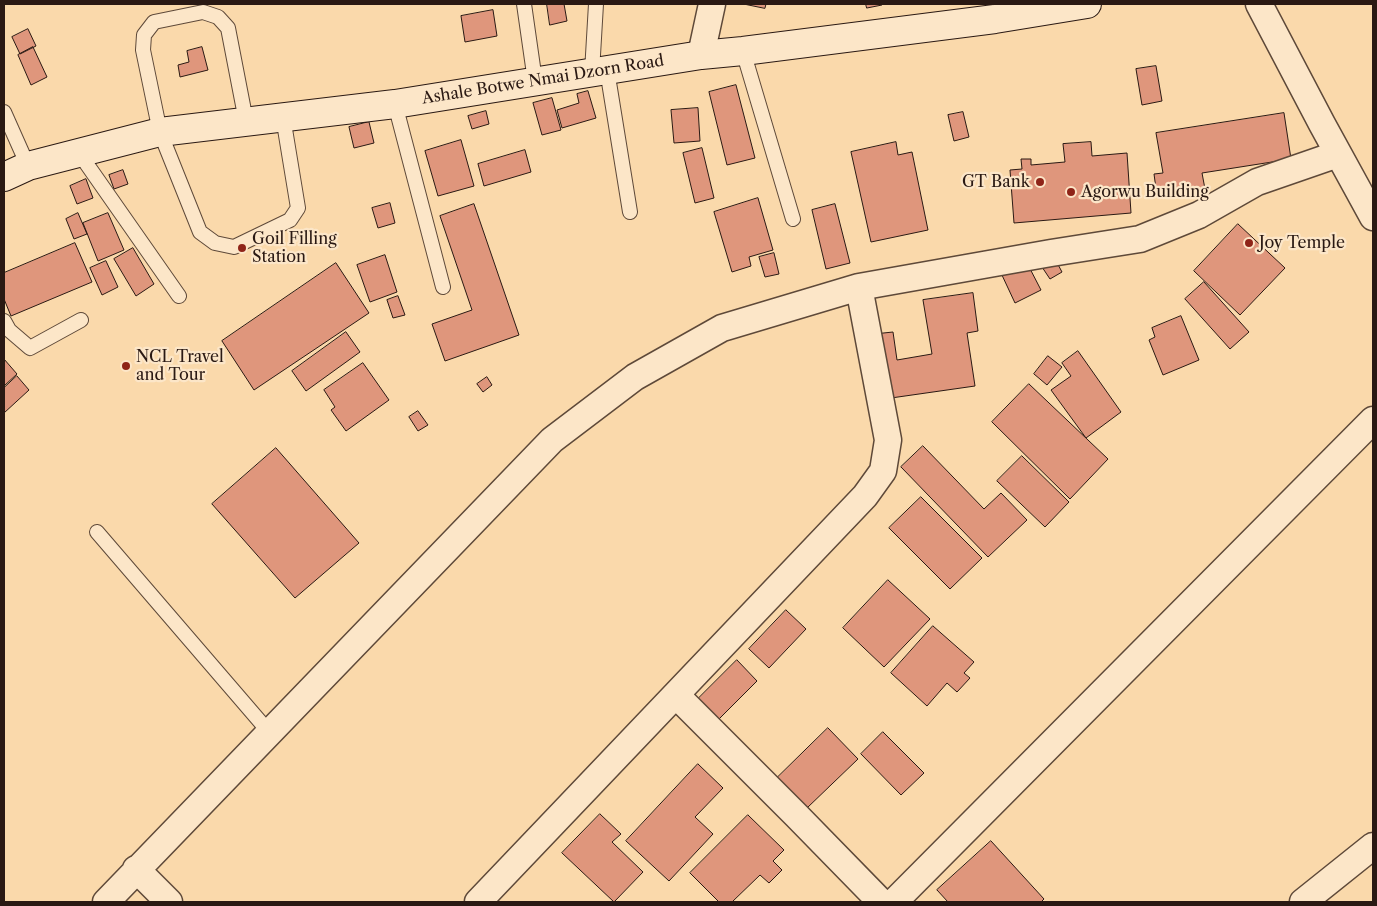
<!DOCTYPE html>
<html>
<head>
<meta charset="utf-8">
<style>
  body { margin:0 }
  #map { position:relative; width:1377px; height:906px; overflow:hidden; background:#fad9ab; font-family:"Libre Caslon Text",serif }
  canvas { display:block }
  .frame { position:absolute; inset:0; border:5px solid #2a1913; pointer-events:none }
</style>
</head>
<body>
<div id="map">
<canvas width="1377" height="906"></canvas>
<div class="frame"></div>
</div>
<script>
const ctx = document.querySelector('canvas').getContext('2d');
ctx.lineJoin = 'round';
function fill(path, color) {
  ctx.fillStyle = color;
  ctx.fill(path, 'evenodd');
}
function strokePath(path, color, width, dash) {
  ctx.strokeStyle = color;
  ctx.lineWidth = width;
  ctx.lineCap = dash ? 'butt' : 'round';
  ctx.setLineDash(dash || []);
  ctx.stroke(path);
}
function label(font, color, halo, rows, align = 'center') {
  ctx.font = font + ' "Libre Caslon Text",serif';
  ctx.lineWidth = 4.5;
  ctx.setLineDash([]);
  ctx.textBaseline = 'middle';
  ctx.strokeStyle = halo;
  ctx.fillStyle = color;
  for (const [text, x, y, turn = 0] of rows) {
    ctx.save();
    ctx.translate(x, y);
    ctx.rotate((+turn || 0) * Math.PI / 180);
    ctx.textAlign = isNaN(turn) ? turn : align;
    if (halo) ctx.strokeText(text, 0, 0);
    ctx.fillText(text, 0, 0);
    ctx.restore();
  }
}
const building = new Path2D(`
  M547 4H564L567 21 550 25Z
  M744 4H766L765 8Z
  M866 4H882V5L867 8Z
  M493 10 497 36 465 42 461 16Z
  M28 29 36 46 20 54 12 37Z
  M33 47 47 77 31 85 18 55Z
  M202 47 208 70 180 77 178 65 189 62 187 51Z
  M1156 66 1162 101 1142 105 1136 69Z
  M736 85 755 158 727 165 709 92Z
  M588 91 596 118 562 128 557 110 579 103 577 94Z
  M552 98 561 130 542 135 533 103Z
  M698 108 700 141 674 143 671 110Z
  M486 111 489 124 472 129 468 116Z
  M963 112 969 137 954 141 948 115Z
  M1284 113 1291 159 1202 173 1205 189 1157 196 1154 174 1163 173 1156 133Z
  M369 122 374 143 354 148 349 127Z
  M461 140 474 186 438 196 425 151Z
  M896 142 898 155 912 152 928 230 871 242 851 152Z
  M1091 142 1092 156 1127 153 1131 213 1014 223 1010 170 1022 169 1021 159H1031V165L1065 162 1063 144Z
  M702 148 714 198 695 203 683 153Z
  M525 150 531 172 484 186 478 164Z
  M123 170 128 184 114 189 109 175Z
  M86 179 93 198 77 204 70 186Z
  M758 198 773 250 749 257 751 266 732 272 714 212Z
  M390 203 395 223 378 228 372 208Z
  M474 204 519 335 445 361 432 324 472 310 440 216Z
  M835 204 850 263 826 269 812 210Z
  M78 213 87 234 74 239 66 219Z
  M108 213 124 250 98 261 83 223Z
  M1238 224 1285 268 1240 315 1194 271Z
  M75 243 92 282 11 316 4 299V273Z
  M133 248 154 284 136 296 114 259Z
  M774 253 779 274 765 277 759 257Z
  M385 255 397 292 370 302 357 265Z
  M1055 259 1062 272 1050 279 1042 267Z
  M106 261 118 287 102 295 90 268Z
  M1026 261 1041 290 1015 303 1001 273Z
  M336 263 369 313 254 390 222 341Z
  M1204 282 1249 332 1230 349 1185 299Z
  M973 293 978 331 967 333 975 386 884 399 874 334 893 332 897 360 932 354 923 300Z
  M398 296 405 315 393 318 387 300Z
  M1181 316 1199 360 1163 375 1149 340 1155 337 1152 328Z
  M346 332 360 352 306 391 292 371Z
  M1078 351 1121 412 1086 438 1051 390 1071 376 1062 363Z
  M1048 356 1062 367 1047 385 1034 374Z
  M4 359 17 374 4 386Z
  M363 363 389 400 346 431 331 410 335 407 324 390Z
  M17 376 29 390 4 413V388Z
  M487 377 492 385 483 392 477 384Z
  M1029 384 1108 459 1070 499 992 422Z
  M418 411 428 425 418 431 409 417Z
  M923 446 984 509 1001 493 1027 520 988 557 901 467Z
  M276 448 359 543 295 598 212 504Z
  M1022 456 1069 502 1045 527 997 481Z
  M921 497 982 558 950 589 889 528Z
  M888 580 930 619 884 667 843 628Z
  M786 610 806 629 769 668 749 649Z
  M933 626 974 662 964 673 970 678 957 692 947 683 927 706 891 673Z
  M737 660 757 681 714 724 693 704Z
  M828 728 858 759 807 808 777 778Z
  M883 732 924 773 901 795 861 754Z
  M698 764 723 788 695 817 713 834 669 881 626 841Z
  M600 814 621 834 612 842 643 872 614 902 562 853Z
  M748 815 784 850 773 861 782 870 769 883 760 875 732 902H719L690 873Z
  M991 841 1044 899 1041 902H948L937 890Z`);
const service = new Path2D(`
  M524 4 535 81
  M743 51 793 219
  M607 70 630 212
  M592 72 596 4
  M395 104 443 287
  M4 112 28 166
  M246 121 228 28 218 17 203 12 154 22 144 35 143 50 160 132 200 232 215 243 234 247 290 220 298 208 283 117
  M79 153 179 296
  M4 321 9 330 30 348 81 320
  M97 532 269 732`);
const minor = new Path2D(`
  M1259 4 1322 124 1373 217
  M701 55 712 4
  M676 695 796 815 881 902
  M136 869 169 902
  M106 902 552 440 635 377 722 328 859 287 1051 253 1140 239 1199 215 1257 182 1338 154
  M478 902 865 496 883 471 888 440 859 287
  M894 902 1373 420
  M1303 902 1373 846`);
const secondary = new Path2D(`
  M4 177 28 166 160 132 395 104 701 55 743 51 995 19 1087 4`);
const markers = [
  [1040,182,5,"#8f2418"],
  [1071,192,5,"#8f2418"],
  [1249,243,5,"#8f2418"],
  [242,248,5,"#8f2418"],
  [126,366,5,"#8f2418"]
];
const streetNames = [
  ["Ashale Botwe Nmai Dzorn Road",543,80,-9]
];
const poiNames = [
  ["GT Bank",1030,182,"right"],
  ["Agorwu Building",1081,192],
  ["Goil Filling",252,239],
  ["Station",252,257],
  ["Joy Temple",1259,243],
  ["NCL Travel",136,357],
  ["and Tour",136,375]
];
fill(building, '#df967c');
strokePath(building, '#2a1913', 1);
strokePath(service, '#5e4939', 16);
strokePath(minor, '#5e4939', 29);
strokePath(secondary, '#2a1913', 30);
strokePath(service, '#fce6c8', 14);
strokePath(minor, '#fce6c8', 26);
strokePath(secondary, '#fce6c8', 28);
for (const [x, y, r, color] of markers) {
  const dot = new Path2D();
  dot.arc(x, y, r, 0, 2 * Math.PI);
  ctx.fillStyle = color;
  ctx.fill(dot);
  strokePath(dot, '#fce6c8', 2);
}
label('16px', '#2a1913', '#fce6c8', streetNames);
label('16px', '#2a1913', '#fce6c8', poiNames, 'left');
</script>
</body>
</html>
